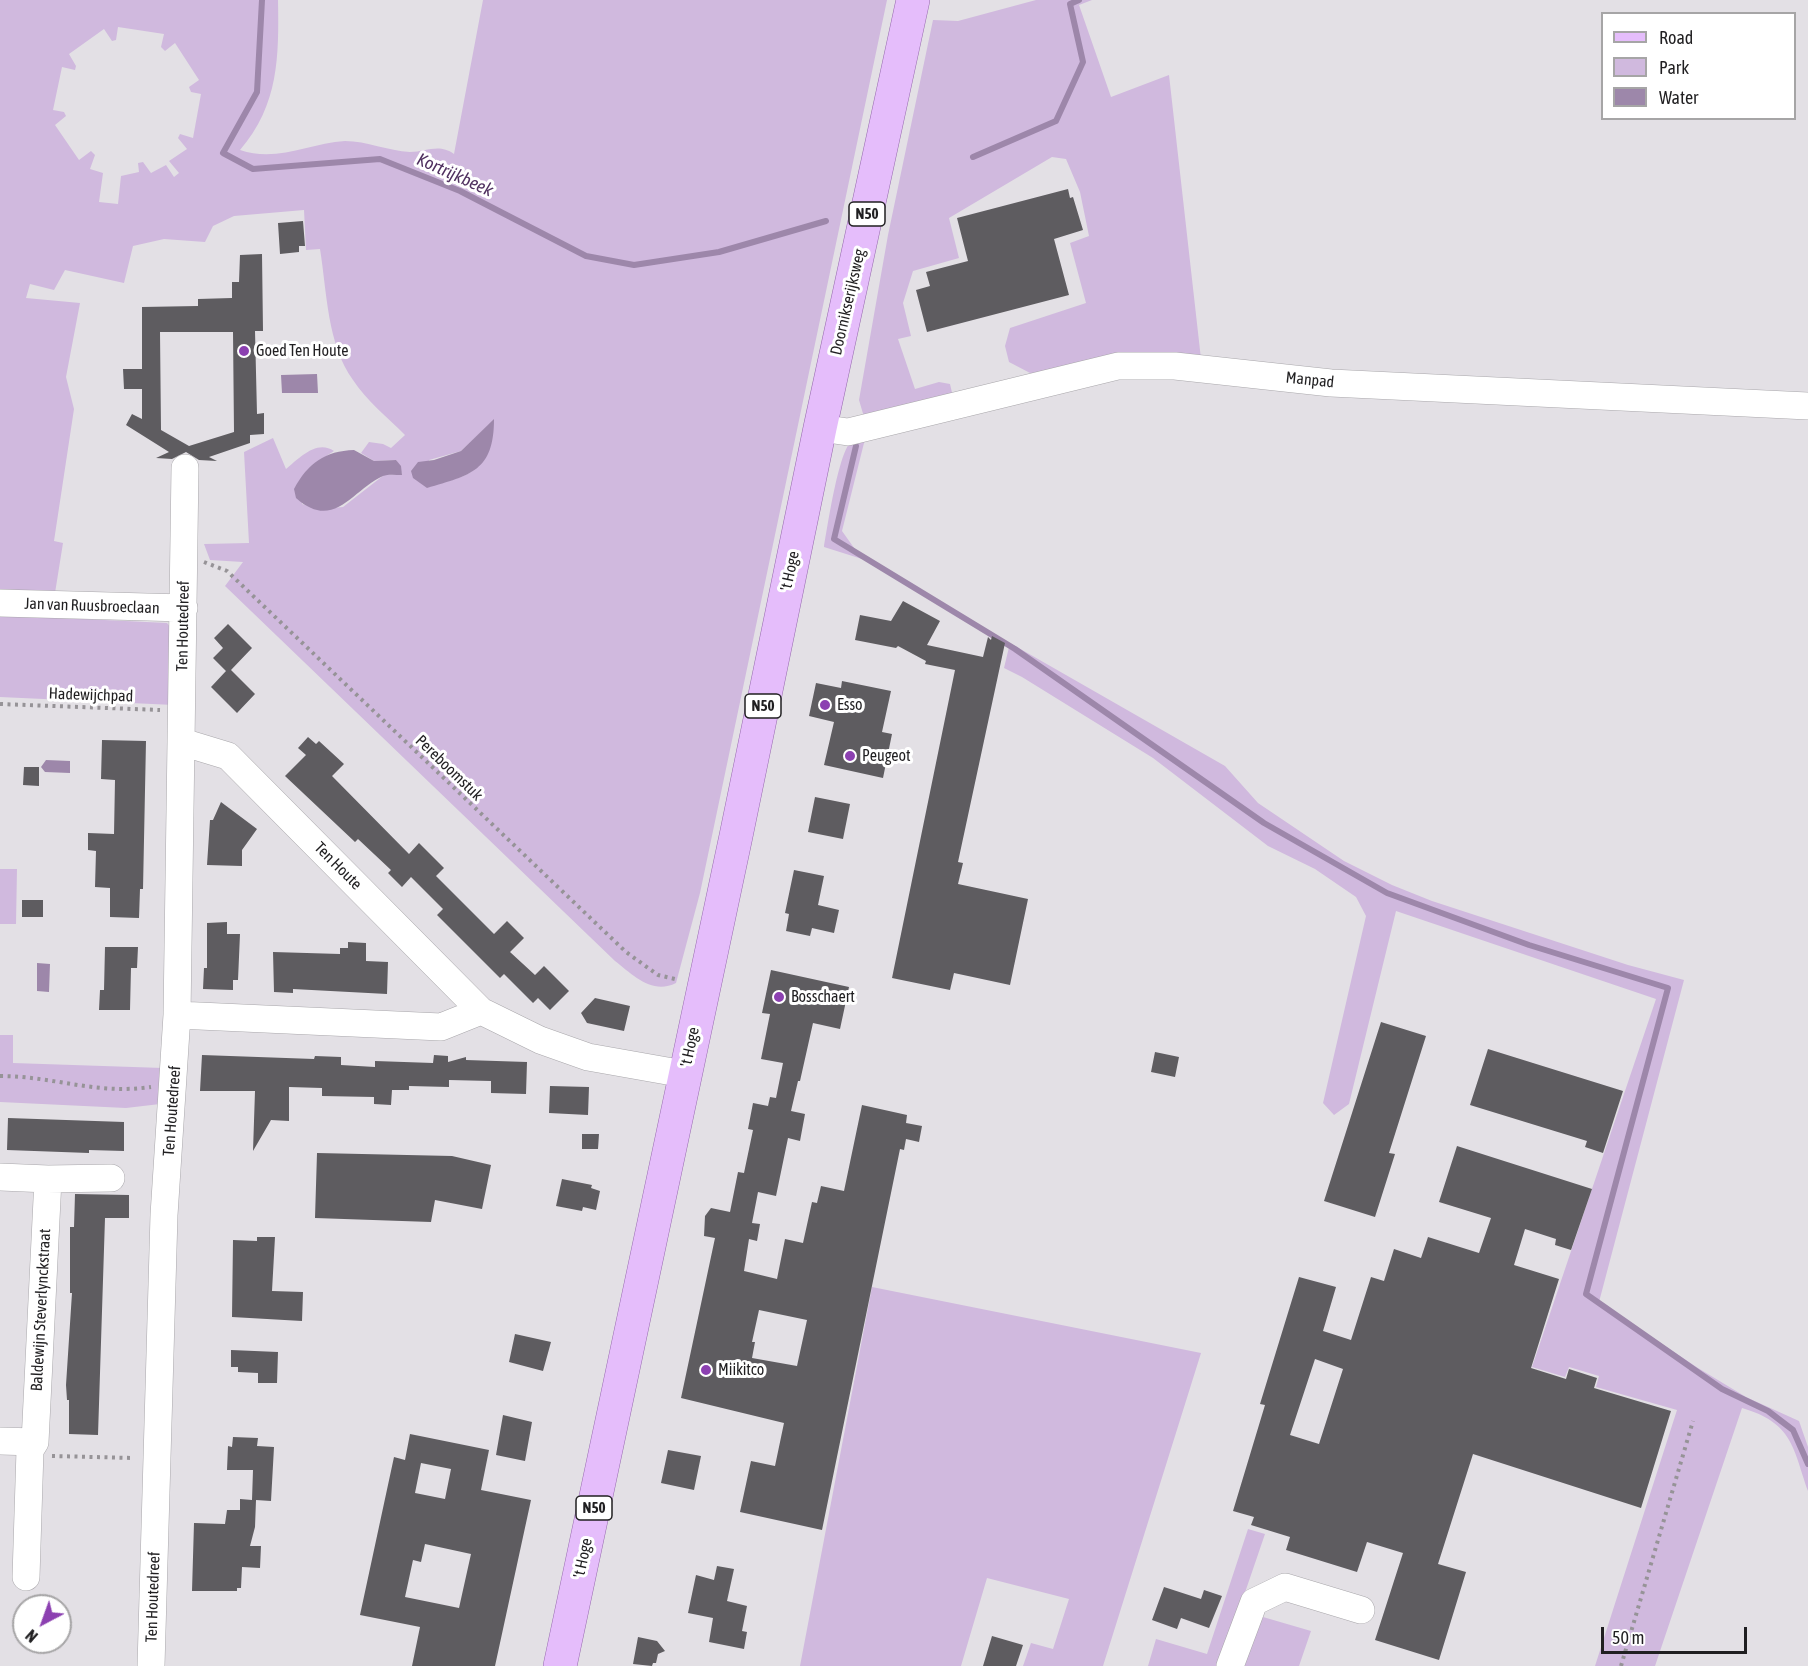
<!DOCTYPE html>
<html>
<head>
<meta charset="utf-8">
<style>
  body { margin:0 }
  #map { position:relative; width:1808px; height:1666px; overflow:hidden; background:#e3e0e5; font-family:"Asap Condensed",sans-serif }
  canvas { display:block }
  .legend { position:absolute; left:1601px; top:12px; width:195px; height:108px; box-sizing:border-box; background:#fff; border:2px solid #a6a5a6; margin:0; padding:8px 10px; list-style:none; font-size:18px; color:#201f21 }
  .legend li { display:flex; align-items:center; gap:12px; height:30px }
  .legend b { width:30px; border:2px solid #a6a5a6 }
  .north { position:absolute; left:12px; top:1594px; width:60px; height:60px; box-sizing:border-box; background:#fff; border:2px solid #a6a5a6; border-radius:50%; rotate:221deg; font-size:16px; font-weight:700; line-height:24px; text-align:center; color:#201f21 }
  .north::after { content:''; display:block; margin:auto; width:21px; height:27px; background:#8c40b1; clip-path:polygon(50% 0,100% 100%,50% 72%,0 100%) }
  .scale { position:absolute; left:1601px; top:1627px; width:146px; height:27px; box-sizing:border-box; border:3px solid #201f21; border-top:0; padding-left:8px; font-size:18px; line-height:21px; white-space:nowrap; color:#201f21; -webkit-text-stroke:4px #fff; paint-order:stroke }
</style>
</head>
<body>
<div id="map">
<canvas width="1808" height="1666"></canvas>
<ul class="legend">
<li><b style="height:8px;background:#e5bdfb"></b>Road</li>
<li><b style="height:16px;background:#d0b9de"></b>Park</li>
<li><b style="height:16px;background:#9d87aa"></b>Water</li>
</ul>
<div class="north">N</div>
<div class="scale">50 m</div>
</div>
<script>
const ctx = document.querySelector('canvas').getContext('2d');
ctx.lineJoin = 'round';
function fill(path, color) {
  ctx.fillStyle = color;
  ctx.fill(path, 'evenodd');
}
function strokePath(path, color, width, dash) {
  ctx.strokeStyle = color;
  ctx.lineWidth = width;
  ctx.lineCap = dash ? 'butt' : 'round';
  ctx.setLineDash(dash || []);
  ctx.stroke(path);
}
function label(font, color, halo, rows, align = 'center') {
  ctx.font = font + ' "Asap Condensed",sans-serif';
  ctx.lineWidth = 6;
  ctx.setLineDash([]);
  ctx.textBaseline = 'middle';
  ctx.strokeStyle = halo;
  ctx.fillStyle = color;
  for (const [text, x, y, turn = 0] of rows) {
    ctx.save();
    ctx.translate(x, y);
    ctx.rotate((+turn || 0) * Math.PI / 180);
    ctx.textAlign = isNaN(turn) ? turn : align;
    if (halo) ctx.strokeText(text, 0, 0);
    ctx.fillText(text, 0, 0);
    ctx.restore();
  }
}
const green = new Path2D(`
  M0 0H278C279 56 279 105 240 150 277 163 309 143 345 141 367 141 388 151 410 152 426 152 439 143 454 154L483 0H887L700 893 676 983C652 995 633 975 615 961L225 586 243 562 210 560 204 544 249 543 244 452 273 438 286 469C299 458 317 439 334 451L311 466 302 504 320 509 343 507 384 475 402 474 396 460 374 461 361 453 369 442 383 444 391 448 405 435C387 417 367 401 353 380 327 344 327 292 320 249L306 250 304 210 234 216 213 226 205 242 164 239 133 246 124 283 65 270 54 290 30 284 26 298 80 303 66 377 74 409 54 541 63 543 55 593 0 592ZM118 27 164 34 161 47 165 51 175 43 199 80 189 87 191 92 201 94 193 138 180 134 178 138 187 149 169 161 179 173 174 177 166 165 151 173 143 162 138 163 139 172 121 176 118 204 99 202 103 173 90 169 95 155 91 151 79 160 55 125 66 116 64 112 53 110 62 67 75 70 76 66 69 54 104 29 112 41 116 40ZM494 420C479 474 482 472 427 487L429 460 461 451Z
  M1036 0H1092L1079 5 1111 97 1169 75 1201 359 1032 374 1009 362 1005 346 1010 328 1086 303 1070 243 1089 236 1080 192 1066 159 1052 157 949 218 959 258 913 271 903 303 911 336 898 339 915 389 939 382 950 384 953 397 864 417 859 400 888 235 933 20 958 21Z
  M866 435 842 531 862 559 824 547C828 525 838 453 852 440 855 437 861 436 866 435Z
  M0 615 167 623 175 633 174 705 0 697Z
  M1010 643 1225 766 1258 803 1344 861 1392 885 1432 901 1628 965 1684 980 1599 1302 1698 1368 1746 1397 1799 1421 1808 1447V1491C1793 1448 1793 1423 1742 1408L1655 1666H1595L1677 1410 1596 1387 1599 1376 1569 1367 1565 1377 1532 1367 1656 999 1396 911 1349 1104 1334 1115 1323 1103 1366 916 1356 897 1315 869 1268 846 1153 758 1022 677 1004 668Z
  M0 869H17L16 924H0Z
  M0 1035H13V1063L163 1068 160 1104 126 1108 0 1102Z
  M872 1287 1201 1353 1103 1666H1023L1031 1643 1053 1649 1069 1599 987 1578 961 1666H800Z
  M1248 1529 1265 1534 1239 1610 1311 1631 1299 1666H1148L1156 1639 1207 1654Z`);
const water = new Path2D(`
  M317 374 318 393H282L281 375Z
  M494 419C494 471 471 475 427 488L413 478 411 471 418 462 434 460 461 451Z
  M354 450 374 461 396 460 401 466 402 475C396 475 388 474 383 476 353 489 334 532 296 498L294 489C308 463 325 451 354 450Z
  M46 760 70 761V773L45 772 41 767Z
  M37 963 50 964 49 992 37 991Z`);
const stream = new Path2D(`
  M262 0 257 92 223 153 253 169 380 159 460 191 586 256 634 265 719 252 826 221
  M973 157 1056 121 1083 62 1070 4 1079 0
  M856 446 834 539 1015 649 1264 823 1387 893 1529 945 1668 988 1586 1294 1722 1389 1768 1411 1793 1430 1808 1464`);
const building = new Path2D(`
  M1068 189 1070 198 1073 197 1083 230 1054 239 1069 295 927 332 916 290 930 286 926 272 968 261 957 218Z
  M303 221 305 246H299V252L280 254 278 223Z
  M262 254 263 331H255L257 414 264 413V434L250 435V443L209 457 217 461 199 460 186 452 172 459 156 458 169 452 126 425 132 414 142 419V389H124L123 369H142V307L198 306V299L232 298V282H239L240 255ZM160 332H233L234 432 189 446 161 430Z
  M903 601 940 621 927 645 983 657 988 637 991 640 992 636 1005 643 958 862 963 863 958 884 1028 899 1010 985 954 973 950 990 892 978 955 670 925 664 926 661 898 646 896 648 855 640 860 615 891 621Z
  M228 624 252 648 231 670 255 694 237 713 211 687 226 671 213 658 223 648 214 638Z
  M842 681 891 691 882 732 892 734 883 778 824 765 834 722 809 716 816 683 841 688Z
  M308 737 316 744 319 741 344 764 332 776 409 854 419 843 444 868 436 876 494 934 507 921 524 938 510 952 535 975 544 966 569 991 550 1010 538 998 533 1003 504 974 500 978 437 915 443 909 411 877 402 887 388 873 391 870 358 839 355 842 285 776 306 755 298 748Z
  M102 740 146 741 143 889H140L139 918 110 917V888L95 887 96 851 88 850V833L114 834 115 780 101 779Z
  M24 767H39V786L23 785Z
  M815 797 850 804 843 839 808 832Z
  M221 802 257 829 242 850V866L207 865 210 820H213Z
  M794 870 824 876 818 905 839 910 834 933 812 928 810 936 786 931 789 914 785 913Z
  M22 900H43V917H22Z
  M227 922V934H240L238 980H233V990L203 989 204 968H207V923Z
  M348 942 366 943V961L388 962 387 994 293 989V993L274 992 273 952 340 954V948H348Z
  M105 947H138L137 968H131L130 1010H99L100 990H104Z
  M771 970 849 987 840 1029 813 1023 800 1081H798L791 1111 805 1114 800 1141 788 1138 776 1196 758 1192 752 1223 760 1224 757 1241 749 1239 744 1271 777 1279 785 1239 803 1243 812 1202 817 1203 821 1186 844 1191 862 1105 907 1115 906 1123 922 1126 919 1142 906 1139 904 1150 900 1149 822 1530 740 1512 751 1461 775 1466 784 1423 681 1398 715 1238 704 1236 705 1216 711 1208 730 1212 738 1172 744 1173 753 1130 748 1129 753 1103 768 1106 770 1097 776 1098 783 1063 761 1059 770 1014 762 1013ZM759 1310 807 1320 797 1366 752 1358 755 1342H752Z
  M595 998 630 1006 624 1031 587 1023 581 1013Z
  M1381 1022 1426 1036 1389 1153 1395 1154 1375 1217 1324 1201Z
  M1488 1049 1623 1091 1603 1153 1585 1147 1587 1141 1470 1105Z
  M1155 1052 1179 1057 1175 1077 1151 1072Z
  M202 1055 314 1059 315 1056 341 1057V1065L375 1067V1061L433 1063 434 1055 448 1056V1062L466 1057V1060L527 1062 526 1094 491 1093V1081L449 1080V1087L409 1086V1090H392L391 1105 374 1104V1097L322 1096V1088L289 1087V1121L271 1120 253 1151 255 1091H200Z
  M550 1086 589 1087 588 1115 549 1113Z
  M8 1118 124 1122V1151L89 1150V1153L7 1150Z
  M582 1134H599L598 1149H582Z
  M1457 1146 1592 1189 1571 1250 1555 1245 1556 1239 1525 1229 1514 1265 1559 1279 1531 1368 1566 1379 1569 1369 1597 1378 1594 1388 1671 1411 1641 1508 1473 1454 1438 1564 1466 1572 1439 1660 1375 1640 1403 1553 1367 1542 1357 1572 1286 1550 1290 1537 1251 1525 1254 1517 1233 1511 1265 1405 1260 1404 1299 1277 1336 1287 1323 1331 1351 1340 1371 1277 1384 1281 1394 1249 1421 1258 1428 1237 1479 1253 1491 1218 1439 1202ZM1315 1359 1343 1369 1319 1444 1290 1435Z
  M317 1153 452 1156 491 1165 482 1209 435 1200 431 1222 315 1218Z
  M562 1179 592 1185 591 1188 600 1191 596 1210 583 1207 582 1211 556 1206Z
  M75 1194 129 1195V1218H105L98 1435 69 1434V1400H67L66 1385 72 1293H70V1227H74Z
  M257 1237H275L272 1291 303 1292 302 1321 232 1317 233 1240 257 1241Z
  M515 1334 551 1342 543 1371 509 1362Z
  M231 1350 278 1352 277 1383H258V1373L238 1372V1367H231Z
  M503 1415 532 1422 525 1461 496 1455Z
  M410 1434 489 1450 481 1490 531 1500 495 1666H412L420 1627 360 1615 394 1457 405 1460ZM421 1463 451 1469 445 1499 415 1493ZM425 1544 471 1554 459 1608 405 1597 413 1560 421 1562Z
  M233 1437 258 1438 257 1446 274 1447 271 1501 256 1500 255 1527 250 1546H261L260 1568 242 1567 241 1588H237V1591H192L194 1523 225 1524 227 1510H240V1499L252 1500 253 1470H227L228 1446 232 1447Z
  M668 1450 701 1456 694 1490 661 1483Z
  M717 1566 734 1569 727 1601 747 1606 742 1631 747 1632 744 1649 709 1642 713 1618 688 1613 696 1575 714 1580Z
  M1164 1587 1201 1599 1204 1590 1222 1596 1209 1628 1181 1618 1177 1629 1152 1620Z
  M992 1636 1023 1645 1016 1666H983Z
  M638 1637 657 1641 665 1651 658 1654 656 1663H653L652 1666 633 1664Z`);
const path = new Path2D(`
  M204 562 227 571 626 952 658 975 679 980
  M0 704 160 710
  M0 1076C53 1076 96 1095 151 1087
  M52 1456 134 1458
  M1621 1666 1693 1421`);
const minor = new Path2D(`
  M820 428 848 432 1118 366H1175L1331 383 1808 406
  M0 603 184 608
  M182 742 228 756 481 1011 540 1040 588 1057 684 1074
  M177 1015 441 1027 481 1011
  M0 1177 48 1179 35 1442 0 1441
  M48 1179 111 1178
  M26 1577 30 1450 35 1442
  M151 1666 164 1215 177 1015 185 468
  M1230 1666 1254 1602 1285 1587 1361 1610`);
const major = new Path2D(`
  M560 1666 736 836 820 428 913 0`);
const markers = [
  [244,351,6,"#8c40b1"],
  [825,705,6,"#8c40b1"],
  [850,756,6,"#8c40b1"],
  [779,997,6,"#8c40b1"],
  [706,1370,6,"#8c40b1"]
];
const shields = [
  [867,214,36],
  [763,706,36],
  [594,1508,36]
];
const shieldNames = [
  ["N50",867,214],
  ["N50",763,706],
  ["N50",594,1508]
];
const streetNames = [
  ["Doornikserijksweg",848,302,-77],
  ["Manpad",1310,380,6],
  ["'t Hoge",790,571,-78],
  ["Jan van Ruusbroeclaan",92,606,2],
  ["Ten Houtedreef",183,626,-89],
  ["Hadewijchpad",91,695,2],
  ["Pereboomstuk",449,768,44],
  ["Ten Houte",338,866,45],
  ["'t Hoge",690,1047,-78],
  ["Ten Houtedreef",172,1111,-86],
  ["Baldewijn Steverlynckstraat",41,1310,-87],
  ["'t Hoge",583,1558,-78],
  ["Ten Houtedreef",153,1597,-88]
];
const poiNames = [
  ["Goed Ten Houte",256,351],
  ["Esso",837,705],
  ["Peugeot",862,756],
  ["Bosschaert",791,997],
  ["Miikitco",718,1370]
];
const waterNames = [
  ["Kortrijkbeek",455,175,24]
];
fill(green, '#d0b9de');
fill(water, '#9d87aa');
strokePath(stream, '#9d87aa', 6);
fill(building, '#5e5c60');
strokePath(minor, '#a9a7ab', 28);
strokePath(major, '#9569ad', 34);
strokePath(path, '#969397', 4, [3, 4.5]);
strokePath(minor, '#fff', 27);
strokePath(major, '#e5bdfb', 33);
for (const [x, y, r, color] of markers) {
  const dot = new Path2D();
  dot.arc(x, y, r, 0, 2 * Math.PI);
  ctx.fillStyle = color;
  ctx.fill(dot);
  strokePath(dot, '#fff', 2);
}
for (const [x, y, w] of shields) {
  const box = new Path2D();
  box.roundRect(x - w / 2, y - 12, w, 24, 4.5);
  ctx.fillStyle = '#fff';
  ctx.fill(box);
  strokePath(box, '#201f21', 1.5);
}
label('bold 15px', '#201f21', null, shieldNames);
label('16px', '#201f21', '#fff', streetNames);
label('16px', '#201f21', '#fff', poiNames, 'left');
label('italic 18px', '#503160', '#fff', waterNames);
</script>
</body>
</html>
